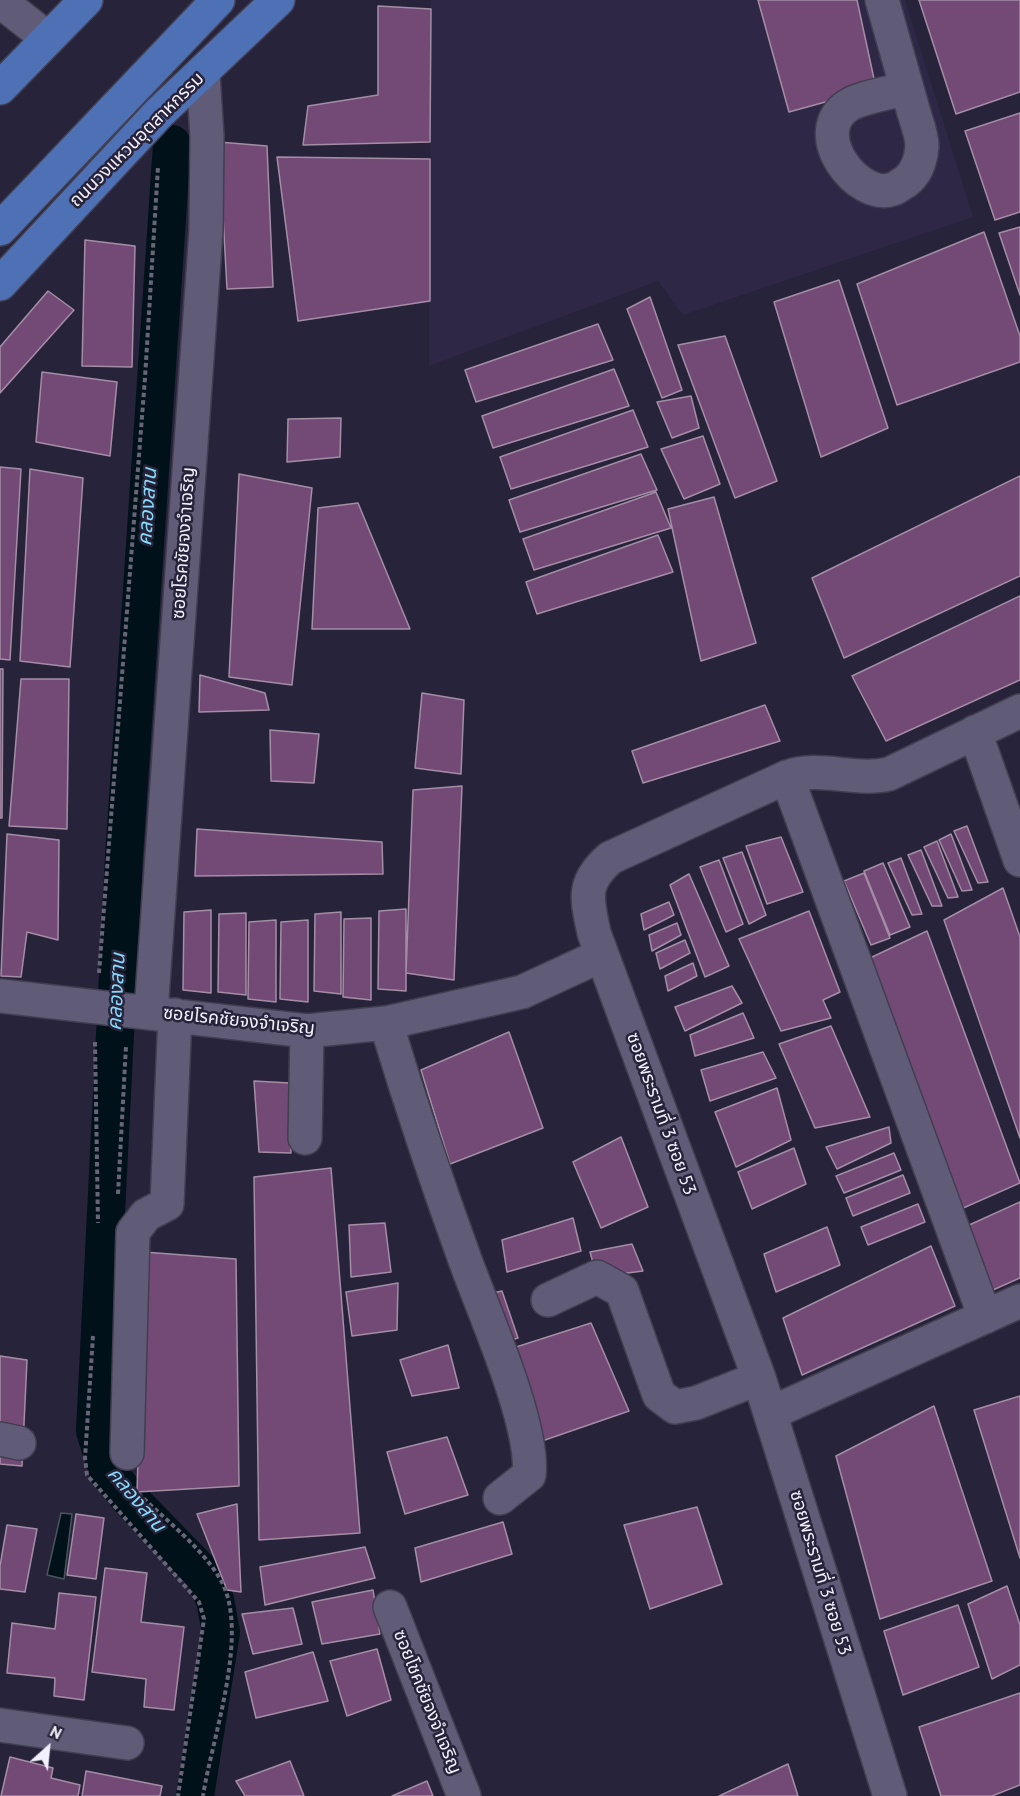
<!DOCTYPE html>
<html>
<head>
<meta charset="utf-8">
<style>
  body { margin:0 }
  #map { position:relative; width:1020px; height:1796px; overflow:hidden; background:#27233a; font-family:"PT Sans",sans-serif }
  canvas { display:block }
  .north { position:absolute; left:18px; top:1718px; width:60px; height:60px; -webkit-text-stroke:4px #27233a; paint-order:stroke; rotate:27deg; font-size:16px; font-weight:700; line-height:24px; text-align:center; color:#f2f0fd }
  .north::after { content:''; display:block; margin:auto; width:21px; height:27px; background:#f2f0fd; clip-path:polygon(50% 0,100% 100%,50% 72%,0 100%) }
</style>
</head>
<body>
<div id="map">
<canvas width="1020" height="1796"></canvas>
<div class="north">N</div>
</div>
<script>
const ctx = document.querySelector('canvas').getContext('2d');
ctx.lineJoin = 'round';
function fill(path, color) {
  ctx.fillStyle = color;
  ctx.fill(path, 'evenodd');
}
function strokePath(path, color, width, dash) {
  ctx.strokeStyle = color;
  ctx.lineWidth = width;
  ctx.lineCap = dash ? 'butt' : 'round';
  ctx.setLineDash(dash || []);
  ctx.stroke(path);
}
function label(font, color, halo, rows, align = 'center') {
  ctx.font = font + ' "PT Sans","Noto Sans Thai",sans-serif';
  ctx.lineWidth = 5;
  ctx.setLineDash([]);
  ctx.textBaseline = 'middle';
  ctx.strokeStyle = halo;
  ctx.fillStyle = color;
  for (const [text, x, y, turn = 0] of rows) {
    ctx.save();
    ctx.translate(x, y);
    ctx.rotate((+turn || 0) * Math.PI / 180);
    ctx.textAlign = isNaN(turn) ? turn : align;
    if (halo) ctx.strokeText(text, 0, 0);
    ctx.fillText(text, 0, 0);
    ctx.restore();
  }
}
const built = new Path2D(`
  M431 0H905L973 217 683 315 658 281 429 366Z`);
const water = new Path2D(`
  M61 1513 72 1514 64 1579 47 1575Z`);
const canal = new Path2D(`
  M172 144 124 856 95 1431 108 1472 128 1497 203 1574 215 1600 221 1632 195 1796`);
const building = new Path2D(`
  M758 0H857L876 88 789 112Z
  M919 0H1020V92L956 114Z
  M378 6 431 9 430 142 303 145 308 106 378 95Z
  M1020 113V212L995 220 965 131Z
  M219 142 267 146 273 287 227 289Z
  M277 157 430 159V301L298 321Z
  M1020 227V295L999 233Z
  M984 232 1020 336V362L897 405 857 284Z
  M85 240 135 246 132 367 82 366Z
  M839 280 888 428 821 457 774 302Z
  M48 291 74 310 0 393V347Z
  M650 297 682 390 662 398 627 309Z
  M598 324 613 360 476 402 465 370Z
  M725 336 777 481 735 498 678 345Z
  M614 369 629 406 493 448 482 416Z
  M42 372 117 382 110 456 36 442Z
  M691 396 699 428 672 438 657 402Z
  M633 410 648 447 511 489 500 457Z
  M341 418 340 457 287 462 288 419Z
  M703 436 720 484 684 499 661 449Z
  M641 454 657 490 520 532 509 500Z
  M0 467 21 469 10 660 0 659Z
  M30 469 83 478 70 667 20 661Z
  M239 474 312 488 292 685 229 677Z
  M1020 476V576L844 658 812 578Z
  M656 492 671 528 534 570 523 539Z
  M714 497 756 643 701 661 668 509Z
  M358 503 410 629H312L318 508Z
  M658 535 673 572 537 614 526 582Z
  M1020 596V680L886 741 852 676Z
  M0 669H3L2 818H0Z
  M200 675 265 693 269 710 199 712Z
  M21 679H69L67 829 9 826Z
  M422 693 464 700 461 774 415 768Z
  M765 705 780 741 643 783 632 751Z
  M270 730 319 734 314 783 271 781Z
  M462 786 454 980 406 973 413 790Z
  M967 826 988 882 978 883 954 831Z
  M197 829 382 842 383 874 195 876Z
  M7 834 59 840 58 940 27 932 21 977 1 976Z
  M951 834 972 890 962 891 939 840Z
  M781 837 803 892 767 904 746 846Z
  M937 841 958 897 948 898 924 847Z
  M921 850 942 906H932L908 855Z
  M742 852 766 915 749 924 723 858Z
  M901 858 922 914 912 915 888 863Z
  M719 860 743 924 726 932 700 867Z
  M883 863 910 927 890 935 864 871Z
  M864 873 890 938 871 945 844 881Z
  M689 874 729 966 705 977 670 885Z
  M1003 888 1020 937V1138L944 920Z
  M669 902 674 915 644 930 641 914Z
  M406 909V991L378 989 379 911Z
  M211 910V993L183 990 184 912Z
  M809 911 840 992 823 1000 831 1018 781 1031 739 939Z
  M341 912V994L314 991 315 914Z
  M246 913V995L218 992 219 914Z
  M371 918V1000L343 997 344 919Z
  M276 920V1002L248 999 249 922Z
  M308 920V1002L280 999 281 922Z
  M677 923 681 935 652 951 649 935Z
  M927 931 1020 1183 961 1209 870 958Z
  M685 940 690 953 660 969 656 953Z
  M693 963 697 976 668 991 665 976Z
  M732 986 742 1003 685 1031 675 1007Z
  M743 1013 754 1038 695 1056 690 1035Z
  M831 1026 870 1117 815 1128 779 1044Z
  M509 1032 543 1128 450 1164 421 1070Z
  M763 1052 776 1078 710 1101 701 1070Z
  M254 1081 290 1083 291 1153 259 1152Z
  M777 1088 791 1140 736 1167 715 1112Z
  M889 1127 891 1143 837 1169 826 1147Z
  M621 1137 648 1207 601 1228 573 1162Z
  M794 1148 806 1184 752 1209 738 1172Z
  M894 1153 901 1170 844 1193 836 1176Z
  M331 1168 360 1533 259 1540 254 1177Z
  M903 1175 910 1193 853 1216 846 1198Z
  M1020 1202V1278L993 1290 967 1226Z
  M918 1204 925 1222 868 1245 861 1227Z
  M573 1218 581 1251 507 1272 502 1240Z
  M385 1223 391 1272 351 1277 349 1225Z
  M827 1227 840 1265 776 1292 764 1254Z
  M632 1244 643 1271 597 1277 590 1252Z
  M931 1246 955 1306 802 1375 783 1318Z
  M144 1252 236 1259 239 1486 137 1492Z
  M398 1283 397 1330 352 1336 346 1292Z
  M502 1291 518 1338 487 1347 468 1298Z
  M591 1323 629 1411 542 1441 513 1348Z
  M448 1345 459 1388 412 1396 400 1360Z
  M0 1356 27 1360 22 1466 0 1464Z
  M1020 1396V1558L974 1410Z
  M934 1406 992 1581 880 1619 836 1456Z
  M447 1437 468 1495 405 1514 387 1452Z
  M237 1504 241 1592 227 1590 197 1514Z
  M697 1507 722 1584 650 1609 624 1525Z
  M76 1514 104 1518 96 1579 67 1575Z
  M503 1522 512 1554 421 1582 415 1548Z
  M7 1525 37 1529 25 1592 0 1589V1566Z
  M365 1547 375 1578 265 1605 260 1567Z
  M105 1568 147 1573 141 1622 184 1627 174 1710 144 1707 146 1679 92 1672Z
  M1007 1586 1020 1625V1665L992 1679 968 1604Z
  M373 1590 380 1634 322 1644 312 1602Z
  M59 1593 96 1597 84 1700 54 1696 55 1678 7 1673 12 1623 55 1629Z
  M958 1605 979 1667 903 1695 884 1631Z
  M293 1608 302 1644 253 1654 242 1614Z
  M377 1649 391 1700 347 1716 330 1661Z
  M313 1652 328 1701 256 1718 245 1672Z
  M1020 1693V1785L992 1796H941L919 1727Z
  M10 1757 53 1768 51 1778 80 1785 78 1796H1Z
  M290 1761 304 1796H245L236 1781Z
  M788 1764 798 1796H719Z
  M86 1771 162 1786 160 1796H82Z
  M427 1781 433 1796H392Z`);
const path = new Path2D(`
  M99 973 145 378 158 167
  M95 1042 98 1223
  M118 1194 126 1046
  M93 1336 85 1458 87 1475 199 1602 204 1619 178 1796
  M133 1488C161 1517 197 1542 219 1577 252 1629 212 1737 203 1796`);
const minor = new Path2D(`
  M882 0C892 35 902 71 912 106 915 118 922 134 922 146 921 160 916 174 905 182 901 184 897 188 893 189 858 202 805 132 849 105 862 97 891 93 906 88
  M0 1 37 30
  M975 732 1020 860
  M787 777 985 1317
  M0 996 307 1031 386 1023 522 992 602 955
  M151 1012 206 230 207 136 203 74
  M386 1023C410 1102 436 1180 464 1257 482 1308 535 1425 529 1475L500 1498
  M305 1138 307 1031
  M548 1300 597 1277 622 1291 659 1395 675 1407 696 1403 759 1378
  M771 1413 1020 1301
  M0 1439 19 1443
  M127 1453 133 1232 146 1215 167 1204 175 1015
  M390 1607 464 1796
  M0 1725 127 1743
  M890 1796 759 1378 594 933C587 898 581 884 610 858L787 777C819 765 856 782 889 774L1020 711`);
const major = new Path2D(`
  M0 88 86 0
  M0 229 218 0
  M0 284 158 114 278 0`);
const streetNames = [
  ["ถนนวงแหวนอุตสาหกรรม",137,140,-45],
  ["ซอยโรคชัยจงจำเจริญ",184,543,-86],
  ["ซอยโรคชัยจงจำเจริญ",239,1021,6],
  ["ซอยพระรามที่ 3 ซอย 53",661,1114,70],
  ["ซอยพระรามที่ 3 ซอย 53",820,1573,73],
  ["ซอยโชคชัยจงจำเจริญ",427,1702,68]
];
const waterNames = [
  ["คลองสาน",148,507,-86],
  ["คลองสาน",117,992,-87],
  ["คลองสาน",136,1500,50]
];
fill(built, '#2e2846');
fill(water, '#001119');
strokePath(water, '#49545d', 1.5);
strokePath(canal, '#001119', 38);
fill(building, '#734976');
strokePath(building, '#a48ea6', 1.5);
strokePath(minor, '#423e51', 36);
strokePath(major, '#423e51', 36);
strokePath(path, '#686579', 4, [4.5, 3]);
strokePath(minor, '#605c77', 33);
strokePath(major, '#4d71b4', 33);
label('18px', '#f2f0fd', '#27233a', streetNames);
label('italic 20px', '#86dafb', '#27233a', waterNames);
</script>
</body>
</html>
